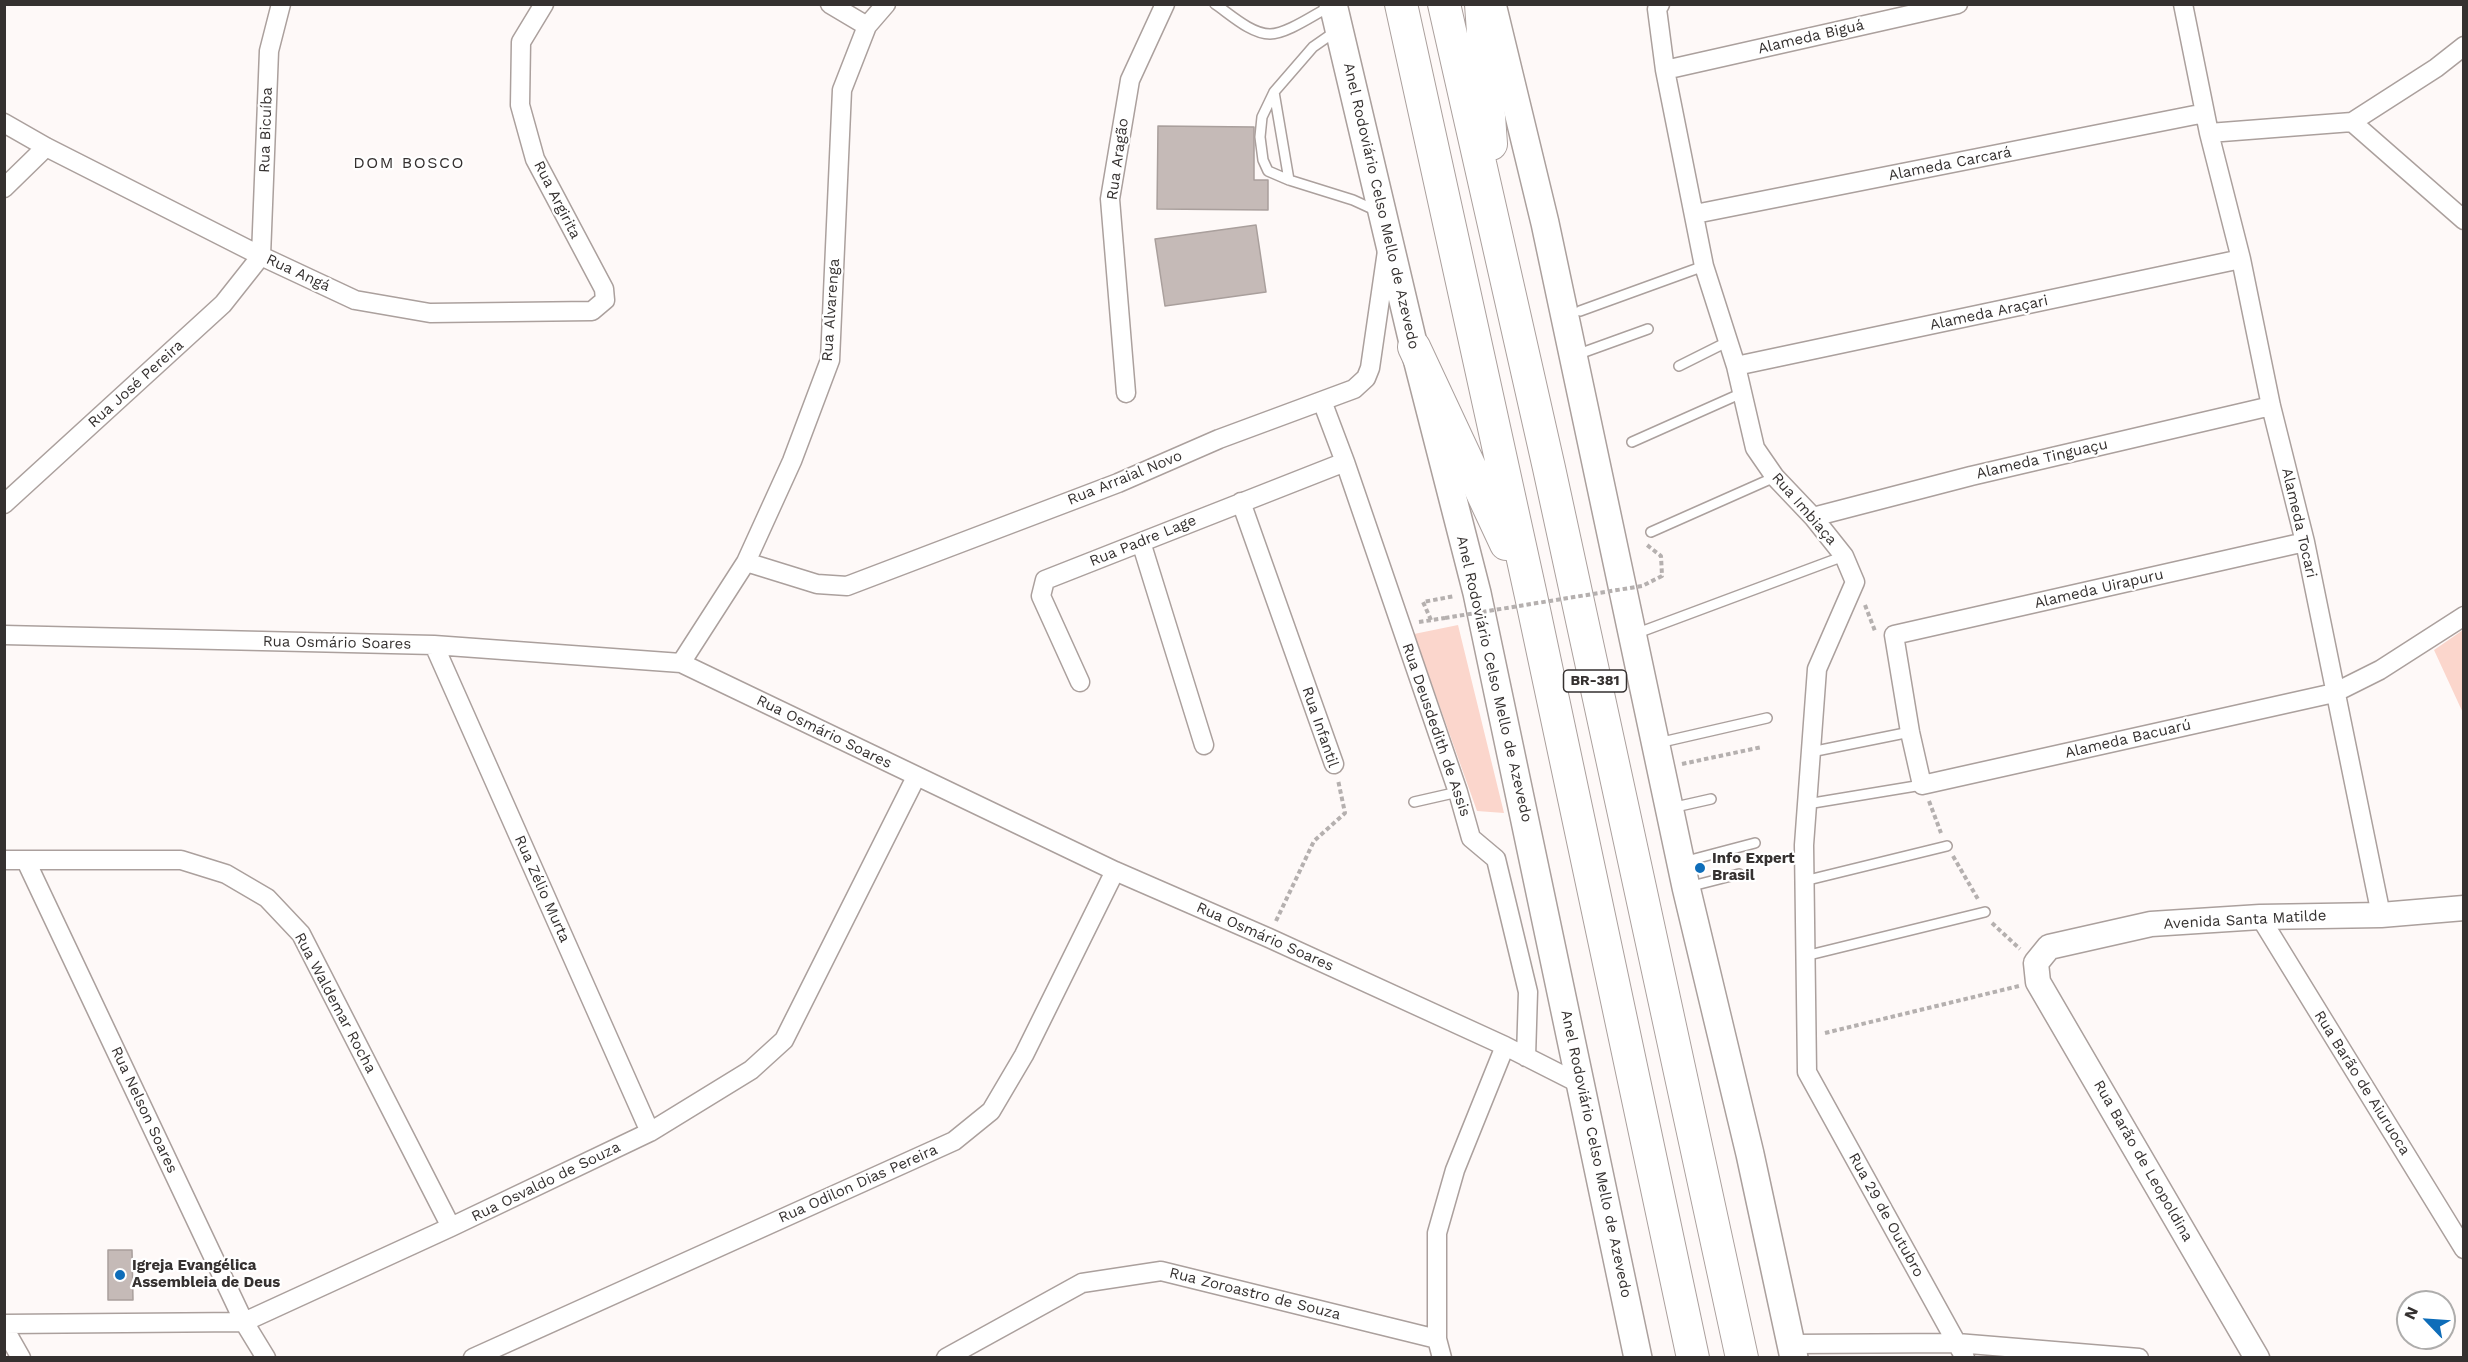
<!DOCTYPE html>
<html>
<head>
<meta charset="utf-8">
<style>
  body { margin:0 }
  #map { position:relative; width:2468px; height:1362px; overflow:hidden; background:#fef9f8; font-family:"Work Sans",sans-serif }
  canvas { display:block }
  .frame { position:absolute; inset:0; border:6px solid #353130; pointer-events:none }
  .north { position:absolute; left:2396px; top:1290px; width:60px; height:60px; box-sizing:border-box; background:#fff; border:2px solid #aeadac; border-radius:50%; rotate:295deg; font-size:16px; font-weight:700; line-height:24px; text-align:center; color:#353130 }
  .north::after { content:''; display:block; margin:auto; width:21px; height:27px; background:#0e6db9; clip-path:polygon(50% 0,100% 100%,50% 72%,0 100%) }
</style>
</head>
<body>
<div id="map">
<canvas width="2468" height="1362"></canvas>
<div class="frame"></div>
<div class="north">N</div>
</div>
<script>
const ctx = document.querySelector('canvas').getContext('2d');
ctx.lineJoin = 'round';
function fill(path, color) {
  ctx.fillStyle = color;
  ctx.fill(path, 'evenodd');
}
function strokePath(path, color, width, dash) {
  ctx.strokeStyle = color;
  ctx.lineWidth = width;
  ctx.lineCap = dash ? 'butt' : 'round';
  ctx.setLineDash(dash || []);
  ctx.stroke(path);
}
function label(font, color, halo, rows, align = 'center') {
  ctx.font = font + ' "Work Sans",sans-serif';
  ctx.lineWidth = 4.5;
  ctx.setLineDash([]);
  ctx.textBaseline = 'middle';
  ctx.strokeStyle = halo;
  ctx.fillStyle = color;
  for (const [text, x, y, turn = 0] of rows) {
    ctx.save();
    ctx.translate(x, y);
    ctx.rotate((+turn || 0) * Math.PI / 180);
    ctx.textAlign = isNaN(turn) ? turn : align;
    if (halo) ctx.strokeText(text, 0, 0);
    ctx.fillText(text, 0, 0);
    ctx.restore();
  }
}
const green = new Path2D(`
  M1458 625 1504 813 1477 811 1414 634Z
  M2463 630V713L2434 650Z`);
const building = new Path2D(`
  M1158 126 1254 127V180H1268V210L1157 209Z
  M1256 225 1266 292 1165 306 1155 239Z
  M108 1250H132L133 1300H108Z`);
const path = new Path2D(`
  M1865 605 1875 631
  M1431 620 1423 602 1455 596
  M1419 622 1445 618
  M1682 764 1762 747
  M1929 801 1941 833
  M1953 856 1979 901
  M1276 921 1314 841 1345 813 1338 780
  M1992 923 2020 949
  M1825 1033 2019 986`);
const lane = new Path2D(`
  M1215 4C1230 14 1251 34 1270 34 1287 34 1315 14 1331 6
  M1274 92 1262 117 1260 137 1263 160 1268 171 1289 180 1353 200 1377 211
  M1289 180 1274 92 1313 47 1336 31
  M1580 311 1704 266
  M1576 355 1648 329
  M1679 366 1729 341
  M1632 442 1742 393
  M1651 532 1775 477
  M1635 634 1844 556
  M1658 743 1767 718
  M1811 752 1910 732
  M1414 802 1458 792
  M1807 804 1922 785
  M1671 808 1711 799
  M1683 862 1755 843
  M1804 881 1947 846
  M1688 887 1739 874
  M1805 956 1985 912`);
const street = new Path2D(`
  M830 4 867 26
  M1660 4 1657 9 1665 70 1704 266 1736 366 1755 448 1775 477 1813 517 1844 556 1855 582 1817 669 1804 845 1807 1072 1965 1358
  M2183 4 2209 133 2241 259 2271 406 2305 542 2381 915
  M1665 70 1958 4
  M2352 122 2464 220
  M4 123 46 147 261 256 355 300 430 313 592 311 605 300 604 289 535 159 520 105 521 42 544 4
  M2209 133 2352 122 2436 68 2464 46
  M4 188 46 147
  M1695 214 2205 113
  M1736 366 2241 259
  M1126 393 1110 199 1130 80 1165 4
  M1322 401 1345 462 1458 792 1471 838 1496 859 1528 992 1526 1057
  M1241 502 1334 764
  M4 504 223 304 261 256 269 51 281 4
  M1813 517 1971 476 2271 406
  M1141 542 1204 745
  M2305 542 1894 635 1910 732 1922 785 2334 693 2380 670 2464 616
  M746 562 817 584 847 586 1118 483 1219 439 1354 389 1366 378 1370 368 1387 251
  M4 635 434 645 681 663 1115 871 1269 938 1505 1046 1582 1085
  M434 645 650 1132
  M681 663 746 562 792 461 830 360 842 90 867 26 886 4
  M1080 682 1041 596 1045 580 1345 462
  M4 860H181L226 874 267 898 301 934 451 1227
  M26 861 244 1322 266 1358
  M2260 917 2464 1249
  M4 1324 244 1322 451 1227 650 1132 751 1070 784 1040 916 777
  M4 1328 21 1358
  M1792 1344 1957 1343 2139 1358
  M473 1358 954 1141 991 1111 1024 1055 1115 871
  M946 1358 1082 1283 1161 1271 1437 1339
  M1442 1358 1437 1339V1233L1455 1170 1505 1046`);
const secondary = new Path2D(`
  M2257 1358 2038 982 2036 963 2049 947 2151 924 2260 917 2381 915 2464 908`);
const primary = new Path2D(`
  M1333 4 1414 347 1477 593 1638 1358
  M1492 4 1545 223 1686 887 1750 1154 1794 1358`);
const highway = new Path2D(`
  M1401 4 1531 596 1693 1358
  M1444 4 1549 468 1742 1358
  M1481 4 1491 144
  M1414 347 1506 544`);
const pathBridge = new Path2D(`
  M1445 618 1642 586 1662 576 1661 556 1647 545`);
const markers = [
  [1700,868,6,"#0e6db9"],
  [120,1275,6,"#0e6db9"]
];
const shields = [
  [1595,681,63]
];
const shieldNames = [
  ["BR-381",1595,681]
];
const streetNames = [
  ["Alameda Biguá",1811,37,-13],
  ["Rua Bicuíba",266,130,-88],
  ["Rua Aragão",1118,159,-82],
  ["Alameda Carcará",1950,164,-11],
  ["Rua Argirita",557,200,63],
  ["Anel Rodoviário Celso Mello de Azevedo",1381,206,77],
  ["Rua Angá",298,273,25],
  ["Rua Alvarenga",831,310,-86],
  ["Alameda Araçari",1989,313,-12],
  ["Rua José Pereira",136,384,-42],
  ["Alameda Tinguaçu",2042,459,-13],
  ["Rua Arraial Novo",1125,478,-22],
  ["Rua Imbiaça",1804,509,49],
  ["Alameda Tocari",2299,523,77],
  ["Rua Padre Lage",1143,541,-22],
  ["Alameda Uirapuru",2099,589,-13],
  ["Rua Osmário Soares",337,643,1],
  ["Anel Rodoviário Celso Mello de Azevedo",1494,679,77],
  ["Rua Infantil",1320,727,71],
  ["Rua Deusdedith de Assis",1436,730,71],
  ["Rua Osmário Soares",824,732,26],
  ["Alameda Bacuarú",2128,739,-13],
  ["Rua Zélio Murta",542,889,66],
  ["Avenida Santa Matilde",2245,920,-3],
  ["Rua Osmário Soares",1265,937,24],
  ["Rua Waldemar Rocha",335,1003,62],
  ["Rua Barão de Aiuruoca",2362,1083,58],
  ["Rua Nelson Soares",144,1110,65],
  ["Anel Rodoviário Celso Mello de Azevedo",1596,1154,78],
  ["Rua Barão de Leopoldina",2143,1161,60],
  ["Rua Osvaldo de Souza",546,1182,-26],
  ["Rua Odilon Dias Pereira",858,1184,-24],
  ["Rua 29 de Outubro",1886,1215,61],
  ["Rua Zoroastro de Souza",1255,1294,14]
];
const poiNames = [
  ["Info Expert",1712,859],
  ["Brasil",1712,876],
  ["Igreja Evangélica",132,1266],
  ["Assembleia de Deus",132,1283]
];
const neighbourhoodNames = [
  ["DOM BOSCO",409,163]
];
fill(green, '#fbd6cc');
fill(building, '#c5bab7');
strokePath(building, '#a99f9c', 1.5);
strokePath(lane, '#aba09d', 12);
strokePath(street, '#aba09d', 21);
strokePath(secondary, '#aba09d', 27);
strokePath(primary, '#aba09d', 30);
strokePath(highway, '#aba09d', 34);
strokePath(path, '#b5b0af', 4, [4.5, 3]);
strokePath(lane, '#fff', 9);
strokePath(street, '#fff', 18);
strokePath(secondary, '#fff', 24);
strokePath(primary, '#fff', 27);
strokePath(highway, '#fff', 32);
strokePath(pathBridge, '#b5b0af', 4, [4.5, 3]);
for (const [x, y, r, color] of markers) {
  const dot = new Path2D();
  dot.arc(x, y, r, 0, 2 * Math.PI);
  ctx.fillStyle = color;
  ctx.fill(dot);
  strokePath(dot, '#fff', 2);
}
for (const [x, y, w] of shields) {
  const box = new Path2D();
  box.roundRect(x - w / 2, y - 11, w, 22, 4.5);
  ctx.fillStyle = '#fff';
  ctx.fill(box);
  strokePath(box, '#353130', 1.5);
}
label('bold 14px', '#353130', null, shieldNames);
label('15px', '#353130', '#fff', streetNames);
label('bold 15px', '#353130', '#fff', poiNames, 'left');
ctx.letterSpacing = '1.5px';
label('16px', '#353130', '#fff', neighbourhoodNames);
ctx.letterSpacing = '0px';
</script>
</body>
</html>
